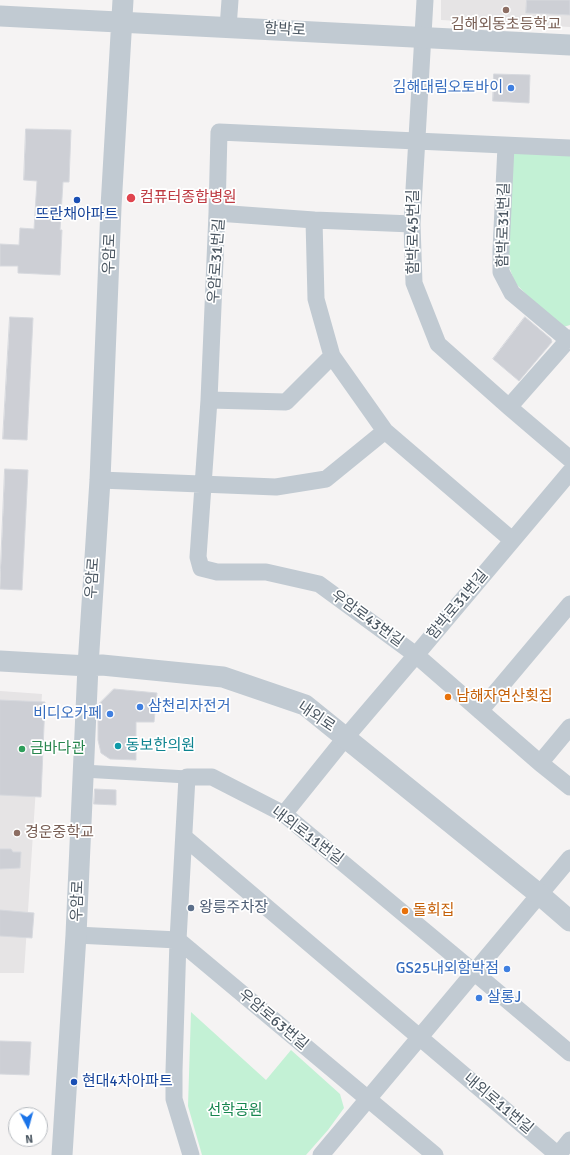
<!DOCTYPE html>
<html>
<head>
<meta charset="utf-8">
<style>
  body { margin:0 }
  #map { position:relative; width:570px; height:1155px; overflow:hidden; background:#f5f3f3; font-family:Signika,sans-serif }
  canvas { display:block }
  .north { position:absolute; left:8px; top:1107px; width:40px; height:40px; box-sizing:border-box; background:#fff; border:1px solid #b7bbc0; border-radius:50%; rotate:174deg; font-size:11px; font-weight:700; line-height:16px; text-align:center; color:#4a5661 }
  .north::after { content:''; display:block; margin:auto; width:14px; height:18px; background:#1a73e8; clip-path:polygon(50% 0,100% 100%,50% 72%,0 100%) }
</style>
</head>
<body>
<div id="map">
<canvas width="570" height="1155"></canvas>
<div class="north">N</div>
</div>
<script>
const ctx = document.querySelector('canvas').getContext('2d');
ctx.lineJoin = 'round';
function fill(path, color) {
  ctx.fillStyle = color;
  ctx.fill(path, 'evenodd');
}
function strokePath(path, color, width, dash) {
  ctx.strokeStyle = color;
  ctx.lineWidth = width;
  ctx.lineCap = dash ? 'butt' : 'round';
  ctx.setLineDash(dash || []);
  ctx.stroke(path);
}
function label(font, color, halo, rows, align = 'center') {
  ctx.font = font + ' Signika,"Noto Sans KR",sans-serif';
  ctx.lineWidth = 3.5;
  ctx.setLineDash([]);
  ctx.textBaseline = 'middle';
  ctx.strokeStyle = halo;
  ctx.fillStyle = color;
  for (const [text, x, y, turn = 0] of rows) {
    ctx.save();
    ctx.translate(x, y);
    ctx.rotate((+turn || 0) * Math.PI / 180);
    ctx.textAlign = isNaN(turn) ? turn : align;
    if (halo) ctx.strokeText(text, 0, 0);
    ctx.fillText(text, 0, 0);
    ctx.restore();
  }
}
const education = new Path2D(`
  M441 0H570V27L441 20Z
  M0 691 42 694 24 973H0Z`);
const green = new Path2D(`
  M508 153H570V325L560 328 515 283 508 264Z
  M191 1012 266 1080 291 1050 340 1094 344 1108 328 1130 306 1155H202L188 1106Z`);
const building = new Path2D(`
  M527 0H570V15L526 13Z
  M494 74 530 75 529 103 493 101Z
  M26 129 71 130 69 182H63L60 230H62L60 275 18 273V266H0V244L19 245 20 228 34 229 37 181 24 180Z
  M10 317 33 318 27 440 3 439Z
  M525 317 551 339 552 342 519 381 493 359Z
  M5 469 28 470 22 590 0 589Z
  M114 689 157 693 154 722H136V760L110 759 101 753 98 740V705Z
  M0 700 45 702 41 797 0 795Z
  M95 789 116 790V805L94 804Z
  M0 849H11L13 852H21L20 868 0 869Z
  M0 910 34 913 32 938 0 936Z
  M0 1041 31 1042 29 1075 0 1074Z`);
const pedestrian = new Path2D(`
  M83 771 187 777`);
const minor = new Path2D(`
  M425 0 412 224 414 283 438 344 509 407 570 459
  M228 28 230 0
  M506 146 501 250V272L512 293 568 340
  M570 148 219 132 217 213 209 400 198 557 201 568 217 572H266L319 584 416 655 540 763 570 787
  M217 213 314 220 316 299 332 356 385 431
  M314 220 412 224
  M209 400 286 402 332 356
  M509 407 570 338
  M100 480 276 487 326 479 385 431 512 540
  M480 711 570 604
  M540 763 570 727
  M284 814 346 737 416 655 570 472
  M184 837 558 1155
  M76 935 178 940 435 1155
  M191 1155 174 1099V1071L178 940 187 777H212L284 814 475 973 570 1053
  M321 1155 570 858
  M558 1155 570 1140`);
const tertiary = new Path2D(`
  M0 16 570 45
  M0 661 88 666 102 665 223 677 305 705 540 895 570 921
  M62 1155 76 935 88 666 100 480 111 207 123 0`);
const markers = [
  [506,10,4,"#8d6e63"],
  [511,88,4,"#3f7fe0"],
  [131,198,5,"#e0444e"],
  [77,200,4,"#1a4fb4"],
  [448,697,4,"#e8710a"],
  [140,707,4,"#3f7fe0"],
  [110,714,4,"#3f7fe0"],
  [118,746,4,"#0f9aa8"],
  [22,749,4,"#2e9e5b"],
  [17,833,4,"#8d6e63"],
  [191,908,4,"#5c6f8a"],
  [405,911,4,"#e8710a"],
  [507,969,4,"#3f7fe0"],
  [479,998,4,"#3f7fe0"],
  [74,1082,4,"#1a4fb4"]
];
const educationNames = [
  ["김해외동초등학교",506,25],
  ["경운중학교",25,833,"left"]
];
const streetNames = [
  ["함박로",285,30,3],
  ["함박로31번길",504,225,-89],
  ["함박로45번길",414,232,-90],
  ["우암로",110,254,-88],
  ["우암로31번길",217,261,-86],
  ["우암로",93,578,-86],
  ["함박로31번길",458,605,-50],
  ["우암로43번길",367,619,36],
  ["내외로",316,717,34],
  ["내외로11번길",307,836,37],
  ["우암로",78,901,-88],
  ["우암로63번길",273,1020,40],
  ["내외로11번길",498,1104,40]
];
const shopNames = [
  ["김해대림오토바이",503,88],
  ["삼천리자전거",148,707,"left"],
  ["비디오카페",102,714],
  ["GS25내외함박점",499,969],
  ["살롱J",487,998,"left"]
];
const healthNames = [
  ["컴퓨터종합병원",140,198]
];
const transitNames = [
  ["뜨란채아파트",77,215],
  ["현대4차아파트",82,1082,"left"]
];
const foodNames = [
  ["남해자연산횟집",456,697],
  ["돌회집",413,911]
];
const cultureNames = [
  ["동보한의원",126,746]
];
const leisureNames = [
  ["금바다관",30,749]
];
const serviceNames = [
  ["왕릉주차장",199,908]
];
const parkNames = [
  ["선학공원",235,1111]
];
fill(education, '#e6e4e5');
fill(green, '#c3f1d5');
fill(building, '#cdcfd5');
strokePath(building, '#d7d9de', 1);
strokePath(pedestrian, '#c1cad2', 13);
strokePath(minor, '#c1cad2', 17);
strokePath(tertiary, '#c1cad2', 21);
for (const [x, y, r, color] of markers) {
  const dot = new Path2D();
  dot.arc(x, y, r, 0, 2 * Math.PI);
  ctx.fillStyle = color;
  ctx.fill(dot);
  strokePath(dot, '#fff', 1.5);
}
label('15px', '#785e54', '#fff', educationNames);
label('15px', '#4a5661', '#fff', streetNames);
label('15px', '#366cbe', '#fff', shopNames, 'right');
label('15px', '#be3a42', '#fff', healthNames, 'left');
label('15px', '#164399', '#fff', transitNames);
label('15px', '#c56008', '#fff', foodNames, 'left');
label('15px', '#0d838f', '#fff', cultureNames, 'left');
label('15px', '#27864d', '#fff', leisureNames, 'left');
label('15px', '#4e5e75', '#fff', serviceNames, 'left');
label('15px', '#17864f', '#fff', parkNames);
</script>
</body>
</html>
